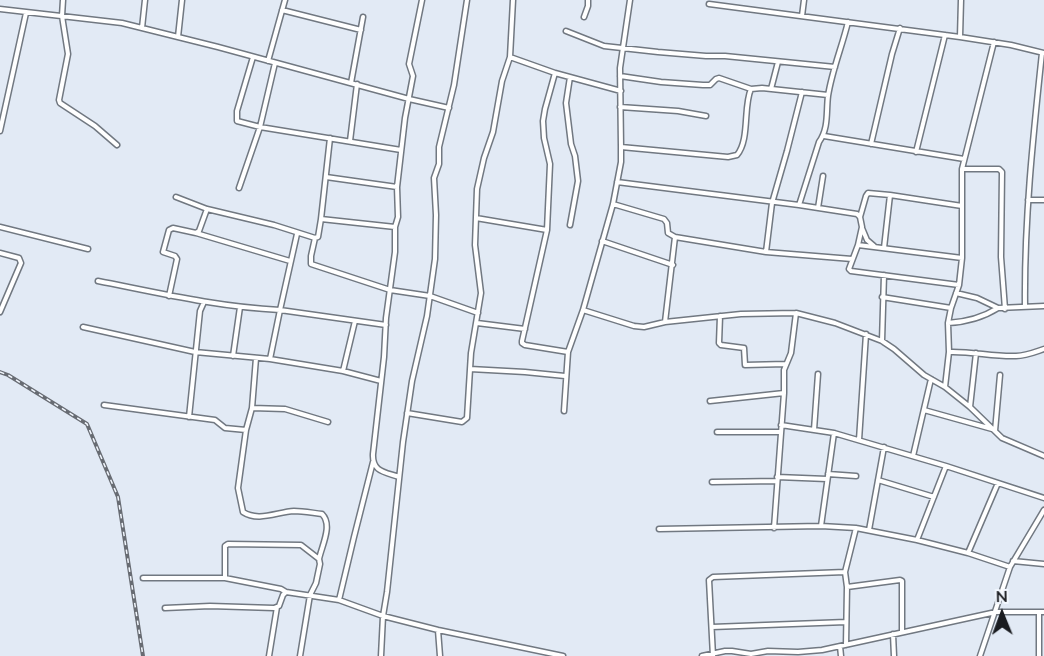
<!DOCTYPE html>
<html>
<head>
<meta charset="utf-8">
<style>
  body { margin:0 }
  #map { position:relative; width:1044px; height:656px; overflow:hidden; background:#e2eaf5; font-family:Mulish,sans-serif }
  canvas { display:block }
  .north { position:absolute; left:972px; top:584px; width:60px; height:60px; -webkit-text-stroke:4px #f2f7fe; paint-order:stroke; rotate:359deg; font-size:16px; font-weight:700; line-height:24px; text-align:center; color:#1a1c20 }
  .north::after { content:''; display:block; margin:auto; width:21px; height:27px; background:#1a1c20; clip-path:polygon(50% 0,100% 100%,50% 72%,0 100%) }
</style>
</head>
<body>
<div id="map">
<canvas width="1044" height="656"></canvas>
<div class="north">N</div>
</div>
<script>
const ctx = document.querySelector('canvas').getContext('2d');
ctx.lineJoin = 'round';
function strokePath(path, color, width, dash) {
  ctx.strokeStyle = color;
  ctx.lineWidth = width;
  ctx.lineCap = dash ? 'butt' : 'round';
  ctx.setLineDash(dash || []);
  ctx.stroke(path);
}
const minor = new Path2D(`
  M63 0 62 16 68 54 59 100 60 103 95 126 117 145
  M709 4 960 37 1011 45 1044 53
  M0 9 122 23 218 47 409 99 449 108
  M282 10 361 30
  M802 16 804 0
  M584 17 588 6V0
  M142 28 145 0
  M566 31 604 46 658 52 706 56H725L835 67
  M178 37 182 0
  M960 37 961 0
  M253 57 237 111V121L260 127 401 150
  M510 57 555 73 621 91
  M268 61 285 0
  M555 73 545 109 543 121 544 138 550 164 547 230 522 341V343L525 345 568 352
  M620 76 661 82 703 85H710L716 79 719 78 751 89 762 88 828 95
  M570 77 566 103 571 144 575 156 578 181 570 225
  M351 83 363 17
  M771 89 778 62
  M620 107 678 111 706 116
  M0 131 26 13
  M824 136 964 159
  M350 141 357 84
  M871 144 892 54 900 28
  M621 147 728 157 737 155C750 140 743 106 751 89
  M916 152 945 35
  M962 169H999L1002 172 1001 257 1005 309
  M326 177 397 187
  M617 182 799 205 857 214 860 217
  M239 188 260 127 275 63
  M176 197 207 209 274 225 315 238
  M1028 200H1044
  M613 204 664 219 667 223 668 233 675 237 766 252 852 259
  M799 205 819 142C829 128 826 112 828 96 832 70 842 47 848 22
  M818 208 823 176
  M476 218 547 230
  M321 219 330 138
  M0 227 88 249
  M395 227 321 219 318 237 315 238 311 256V264L390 290 430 296 478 313
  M862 228 867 240 874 246
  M196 233 290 261
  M602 241 673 265
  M858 245 962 258
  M884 248 890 195
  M766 252 772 203 787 151 802 92
  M0 253 19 258 21 263 0 312
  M98 281C159 293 218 307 280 310L297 234
  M959 285 851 271 849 269 858 245 862 227 860 217 866 196 868 193 890 195 962 206
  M956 293 977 298 998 308 1044 306
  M169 296 177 259 175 256 163 252 169 230 173 228 196 233 199 231 207 209
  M882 297 951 308
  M1025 307C1024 222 1033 137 1042 53
  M583 310 634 326 644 327 665 322 741 314 796 313 835 323 882 341 894 349 924 375 945 387 970 407 1002 438 1044 456
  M720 316 719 343 721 345 744 348 745 365 786 364
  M665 322 675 237
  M477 323 525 329
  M948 323C967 322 982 318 998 308
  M83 327 195 352 270 359 343 371 381 381
  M882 341 884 275
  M949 352C971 351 994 357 1016 356 1026 356 1035 352 1044 349
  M233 356 240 307
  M256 358 252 408 246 430 238 488 243 512C258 522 277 512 294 511 303 511 313 513 322 514 333 525 322 545 319 559
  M270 359 280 310 386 325
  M470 369 525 372 565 376
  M343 371 355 321
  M945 387 949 352 948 323 951 308 959 285 962 258V169L994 42
  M710 401 784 393
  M104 405 215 420 225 428 246 430
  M970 407 976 353
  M252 408 285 409 328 422
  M924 410 992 429
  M564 411 568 352 583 310 613 204 621 162V147L620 68 630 0
  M407 413 462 422 467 418 471 353 481 293 475 245 477 189 484 158 493 132 502 81 510 57 513 0
  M189 417 200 311 204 302
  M781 425 834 433 946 466 1044 498
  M814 430 818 374
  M995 431 1000 375
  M717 432H781
  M859 440 866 334
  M913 456 931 379
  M373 462 354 537 339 600 383 616 438 630 563 656
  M828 474 856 476
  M399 477C385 472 372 472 373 454L384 357 386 318 395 252V227L398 217 397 187 405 118 413 76 409 64 422 0
  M777 477 827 479
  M878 480 934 497
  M712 482 777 481
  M821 526 834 433
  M774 528 784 393V370L791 353 796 313
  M659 529 821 526 856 528 917 540 968 553 1010 567
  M869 530 884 447
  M917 540 946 466
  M968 553 998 483
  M1013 561 1044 564
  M845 572 847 587 900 580 902 581V632
  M143 578H225L281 589 286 592
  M225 578V546L228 544 301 545 319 559 320 564 316 583 310 595 300 656
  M165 608 210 606 274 608 279 606 283 595 286 592 339 600
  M712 627 846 622
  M438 630 440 656
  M893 634 894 656
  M846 645 847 587
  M840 646 841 656
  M269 656 277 607
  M381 656 383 616 387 592 403 442 412 381 427 316 435 259 436 215 434 178 439 164V147L454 85 467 0
  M702 656 725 651H732L751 654 768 651 798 652 822 650 996 612H1044
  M713 656 709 580 713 577 845 572 856 528
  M980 656 1010 567 1044 510
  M1039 656V612`);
const rail = new Path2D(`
  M0 372 8 375 87 424 118 497 143 656`);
strokePath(minor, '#717881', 7);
strokePath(minor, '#fff', 4);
strokePath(rail, '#686c73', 4);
strokePath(rail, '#f2f7fe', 1.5, [4.5]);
</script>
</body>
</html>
